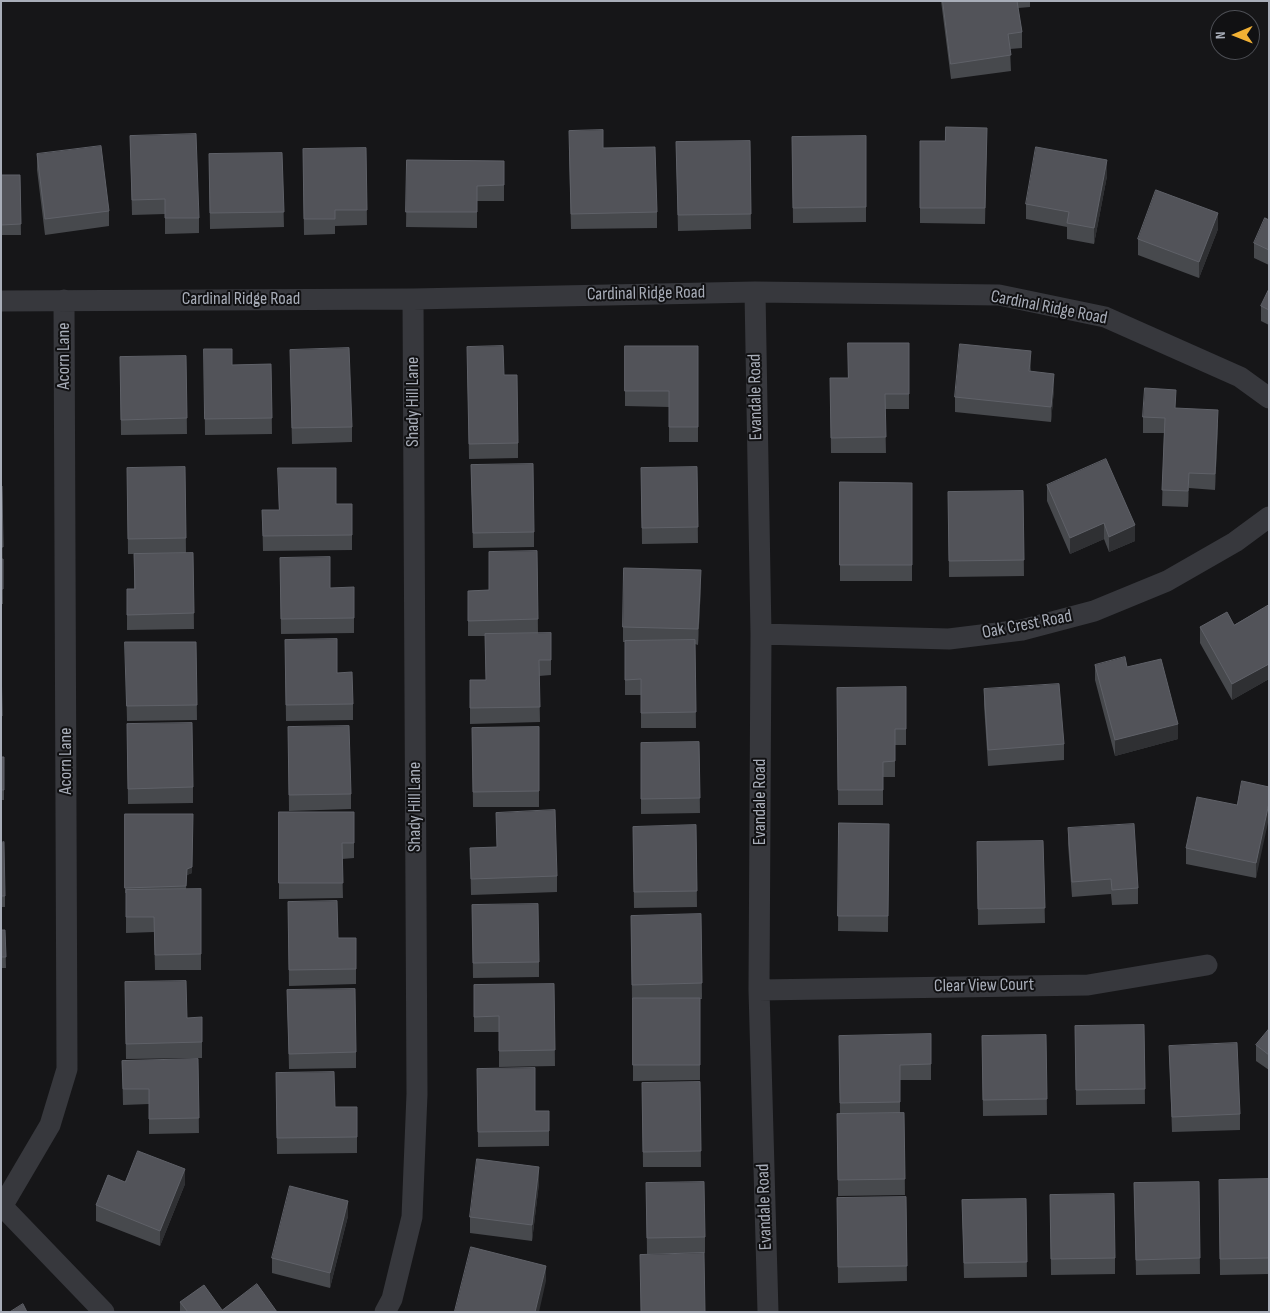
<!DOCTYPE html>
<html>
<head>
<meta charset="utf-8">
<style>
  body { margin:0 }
  #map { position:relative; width:1270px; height:1313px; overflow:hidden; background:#161618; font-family:"Sofia Sans Condensed",sans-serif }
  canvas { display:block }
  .frame { position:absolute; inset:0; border:2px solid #a8adb8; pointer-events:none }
  .north { position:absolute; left:1210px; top:10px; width:50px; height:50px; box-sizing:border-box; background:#111113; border:1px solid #4d4f55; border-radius:50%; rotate:269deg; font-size:14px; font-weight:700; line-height:20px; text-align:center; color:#a8adb8 }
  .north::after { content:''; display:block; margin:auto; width:18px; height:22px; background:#f2b134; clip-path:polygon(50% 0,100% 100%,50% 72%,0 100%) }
</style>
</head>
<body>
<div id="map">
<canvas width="1270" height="1313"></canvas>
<div class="frame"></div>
<div class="north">N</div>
</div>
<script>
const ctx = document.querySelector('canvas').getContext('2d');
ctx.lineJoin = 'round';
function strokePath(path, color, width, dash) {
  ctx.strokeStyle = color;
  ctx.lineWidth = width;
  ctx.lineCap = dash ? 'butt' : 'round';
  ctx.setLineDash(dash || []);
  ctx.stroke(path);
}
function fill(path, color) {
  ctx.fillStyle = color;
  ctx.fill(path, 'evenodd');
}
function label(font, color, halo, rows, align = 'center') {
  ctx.font = font + ' "Sofia Sans Condensed",sans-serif';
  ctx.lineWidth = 4;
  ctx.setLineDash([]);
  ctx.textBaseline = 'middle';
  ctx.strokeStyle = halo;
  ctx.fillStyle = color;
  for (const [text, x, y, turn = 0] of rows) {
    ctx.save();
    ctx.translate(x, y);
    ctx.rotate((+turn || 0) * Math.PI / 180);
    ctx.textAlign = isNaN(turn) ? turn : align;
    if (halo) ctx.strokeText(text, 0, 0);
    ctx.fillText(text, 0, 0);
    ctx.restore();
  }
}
const minor = new Path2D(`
  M755 292 761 634 759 990 768 1312
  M1 301 413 299 755 292 999 295 1105 317 1240 377 1269 398
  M761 634 949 639 1022 630 1094 611 1167 581 1235 542 1269 517
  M759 990 1088 985 1207 965
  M1 1205 104 1312
  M3 1205 50 1125 67 1069 64 300
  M385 1312 392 1299 412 1217 417 1094 413 299`);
const wall = new Path2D(`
  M941 1H1030V7L1018 8 1022 32V48L1010 49 1011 71 951 79Z
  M987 128 985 224 920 223V141H945Z
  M130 136 199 218V233L165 234V214L132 215Z
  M866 136V222L793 223 792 137Z
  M750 141 751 229 678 231 676 142Z
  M569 147 603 148 657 212V228L571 229Z
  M366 148 367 225 335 226V234L304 235 303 149Z
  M282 153 284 227 210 229 209 154Z
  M37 154 109 211V226L45 235 37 170Z
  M407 160 504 161V201H477V228L406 227Z
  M1 175H20L21 235H1Z
  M1107 176 1094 244 1067 239V227L1026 219V204Z
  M1269 220V265L1254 258V243Z
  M1218 229 1199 278 1138 255V239Z
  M1269 289V325L1261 321V306Z
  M909 343V409H885L886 453H831L830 378H848Z
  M625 346H698V442H669V407L625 406Z
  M467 347 504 375 518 443V458L469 459Z
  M204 349 232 365 271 364 272 434 205 435Z
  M186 356 187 434 121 435 120 357Z
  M290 365 352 427V442L292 444Z
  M1031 367V371L1054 389 1051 422 955 412V397Z
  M1176 408 1218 425 1215 490 1189 488 1188 507 1162 506 1164 433H1143V417Z
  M471 465 534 532V547L473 548Z
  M185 467 186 553H193L194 629 127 630V589H134V554H128L127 468Z
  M697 467 698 543 642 544 641 468Z
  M840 482 912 483V581H840Z
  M1047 485 1135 541 1109 552 1104 539 1070 554 1047 501Z
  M1 486H2L3 604H1Z
  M1023 491 1024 576 949 577 948 492Z
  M336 504H352V550L263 551 262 510H279Z
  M537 551 538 633 551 660V675L539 676 540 722 470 724V680H486L485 636H468V591L489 590Z
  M280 558 354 618V633L281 634Z
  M701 586 698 645 695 644 696 728H641V695H625V642H623V627Z
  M1269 605V679L1232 700 1200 643V627L1234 625Z
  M285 640 337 673 353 704V720L286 721Z
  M125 642H196L197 720 127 721Z
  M1 655 2 716V732H1Z
  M1095 665 1127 667 1178 739 1115 756 1095 680Z
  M906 687V745H895V777H883V805H838L837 688Z
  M984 689 1064 744V760L988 766 984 705Z
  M127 724 193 787V803L128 804Z
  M288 727 351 794V809L289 811Z
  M539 727V807H473L472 728Z
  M699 742 700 813 641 814V743Z
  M1 757H4V800H1Z
  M1269 787 1256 878 1186 864V848L1237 805Z
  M279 812H354V858L342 859 343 898 279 899Z
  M496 813 557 876V892L471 895 470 848 497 847Z
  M125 814 192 873 187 875 186 889H201V970H155L154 932 126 933V893H125Z
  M839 823 889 824 888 932 838 931Z
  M696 825 697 907 634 908 633 827Z
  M1068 828 1138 888V904L1112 905 1111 894 1072 897 1068 844Z
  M1043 841 1045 923 978 925 977 842Z
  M1 843 5 896V907H1Z
  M288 902 356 969V984L289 986Z
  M472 905 539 962V977L473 978Z
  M701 914 702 999H700V1080L633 1081V1000H632L631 916Z
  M1 930H5L6 968H1Z
  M125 982 187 1018 202 1042V1058L126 1059Z
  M554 984 555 1066 499 1067V1032H474V985Z
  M287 990 356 1052V1068L289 1069Z
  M1144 1025 1145 1104 1076 1105 1075 1026Z
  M1269 1029V1070L1256 1061V1045Z
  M931 1034V1080H900V1113H904L905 1195 838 1196 837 1114H840L839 1036Z
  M1046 1035 1047 1115 983 1116 982 1036Z
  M1169 1046 1240 1114V1130L1172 1132Z
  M198 1059 199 1133 149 1134V1104L123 1105 122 1061Z
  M477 1069 549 1131V1146L478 1147Z
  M276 1073 335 1107 357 1137V1153L277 1154Z
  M700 1082 701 1167H643L642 1083Z
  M1269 1179V1274L1220 1275 1219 1180Z
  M125 1182 185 1184 160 1246 96 1221V1205Z
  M1199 1182 1200 1274 1136 1275 1134 1183Z
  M539 1183 532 1241 470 1233V1217Z
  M646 1183 705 1237V1253L647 1254Z
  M1050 1195 1115 1258V1274L1051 1275Z
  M906 1197 907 1281 838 1283 837 1198Z
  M1026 1199 1027 1277 964 1278 962 1200Z
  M348 1216 330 1288 272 1273V1258Z
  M180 1302 222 1310 277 1312H180Z`);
const shadedWall = new Path2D(`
  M1107 160V176L1094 244V228Z
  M1218 213V229L1199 278V262Z
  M1031 351V367L1029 387V371Z
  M1054 374V389L1051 422V407Z
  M1218 410V425L1215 490V474Z
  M1189 473V488L1188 507V491Z
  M1104 523V539L1070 554V538Z
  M1135 525V541L1109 552V537Z
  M701 570V586L698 645V629Z
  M1269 664V679L1232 700V684Z
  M1178 724V739L1115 756V740Z
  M1269 803V818L1256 878V863Z
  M193 814 192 873 187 875 186 891 187 869Z
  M539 1167V1183L532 1241V1225Z
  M185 1169V1184L160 1246V1231Z
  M348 1201V1216L330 1288V1273Z
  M546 1266V1281L539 1312H535Z`);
const building = new Path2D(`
  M943 1H1017L1022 32 1008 34 1011 55 951 64Z
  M946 127 987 128 985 208H920V141H945Z
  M603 130V148L655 147 657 212 571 214 569 131Z
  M196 134 199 218H165V199L132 200 130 136Z
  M866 136V207L793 208 792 137Z
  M750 141 751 214 678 215 676 142Z
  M101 146 109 211 45 219 37 154Z
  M1036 147 1107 160 1094 228 1067 223 1069 212 1026 204Z
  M366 148 367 210H335V219H304L303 149Z
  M282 153 284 212 210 213 209 154Z
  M407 160 504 161V185L477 186V212H406Z
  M1 175H20L21 224 1 225Z
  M1156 190 1218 213 1199 262 1138 239Z
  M1265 218 1269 220V250L1254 243Z
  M1269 289V310L1261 306Z
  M848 343H909V394H885L886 437 831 438 830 378H848Z
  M960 344 1031 351 1029 371 1054 374 1051 407 955 397Z
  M503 346 504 375H517L518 443 469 444 467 347Z
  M625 346H698V427H669V391H625Z
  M349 348 352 427 292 428 290 350Z
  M204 349H232V365L271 364 272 418 205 419Z
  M186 356 187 418 121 420 120 357Z
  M1145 388 1176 390 1175 408 1218 410 1215 474 1189 473 1188 491 1162 490 1165 418 1143 417Z
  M1106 459 1135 525 1109 537 1104 523 1070 538 1047 485Z
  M533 464 534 532 473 533 471 465Z
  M185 467 186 538 128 539 127 468Z
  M697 467 698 527 642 528 641 468Z
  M278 468H336V504H352V535L263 536 262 510H279Z
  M840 482 912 483V565H840Z
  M1 486H2L3 547H1Z
  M1023 491 1024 560 949 561 948 492Z
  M537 551 538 619 468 621V591L489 590V552Z
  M193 553 194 613 127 615V589H135L134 554Z
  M330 557V588L354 587V618L281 619 280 558Z
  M1 559H3V589H1Z
  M624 568 701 570 698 629 623 627Z
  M1269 605V664L1232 684 1200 627 1227 612 1234 625Z
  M551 633V660H539L540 707 470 708V680H486L485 634Z
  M337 639V673L352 672 353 704 286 705 285 640Z
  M695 640 696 712 641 713V679L625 680V641Z
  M125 642H196L197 705 127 706Z
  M1 655 2 716H1Z
  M1125 657 1127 667 1161 659 1178 724 1115 740 1095 665Z
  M1059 684 1064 744 988 750 984 689Z
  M906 687V729H895V761L883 762V790H838L837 688Z
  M192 723 193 787 128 789 127 724Z
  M349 726 351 794 289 795 288 727Z
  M539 727V791L473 792 472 728Z
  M699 742 700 798 641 799V743Z
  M1 757H4V790H1Z
  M1242 781 1269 787V803L1256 863 1186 848 1197 797 1237 805Z
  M555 810 557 876 471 879 470 848 497 847 496 813Z
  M279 812H354V843H342L343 883H279Z
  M125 814H193L192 867 187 869 186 886 125 888Z
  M839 823 889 824 888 916H838Z
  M1134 824 1138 888 1112 890 1111 879 1072 882 1068 828Z
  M696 825 697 891 634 892 633 827Z
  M1043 841 1045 908 978 909 977 842Z
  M4 842 5 896H1V843Z
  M201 889V954L155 955 154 917H126V890Z
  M337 901 338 938H356V969L289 970 288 902Z
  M538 904 539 962 473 963 472 905Z
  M701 914 702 983 632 985 631 916Z
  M1 930H5L6 957H1Z
  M186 981 187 1018 202 1017V1042L126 1044 125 982Z
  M554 984 555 1050 499 1051V1016L474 1017V985Z
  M355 989 356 1052 289 1054 287 990Z
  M633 998H700V1065H633Z
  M1144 1025 1145 1089 1076 1090 1075 1026Z
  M1269 1029V1055L1256 1045Z
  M931 1034V1064L900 1065V1102L840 1103 839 1036Z
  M1046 1035 1047 1099 983 1100 982 1036Z
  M1237 1043 1240 1114 1172 1117 1169 1046Z
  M198 1059 199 1118 149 1119V1089H123L122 1061Z
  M535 1068V1111H549V1131L478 1132 477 1069Z
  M334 1072 335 1107H357V1137L277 1138 276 1073Z
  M700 1082 701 1151 643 1152 642 1083Z
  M904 1113 905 1179 838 1180 837 1114Z
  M138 1151 185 1169 160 1231 96 1205 108 1175 125 1182Z
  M477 1159 539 1167 532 1225 470 1217Z
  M1269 1179V1258L1220 1259 1219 1180Z
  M704 1182 705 1237 647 1238 646 1183Z
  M1199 1182 1200 1258 1136 1260 1134 1183Z
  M290 1186 348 1201 330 1273 272 1258Z
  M1114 1194 1115 1258 1051 1259 1050 1195Z
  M906 1197 907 1266 838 1267 837 1198Z
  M1026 1199 1027 1262 964 1263 962 1200Z
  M471 1247 546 1266 535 1312H458L455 1311Z
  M704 1253 705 1312H641L640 1255Z
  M257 1284 277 1312H188L180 1302 204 1285 222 1310Z
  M23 1304 27 1312H10Z`);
const streetNames = [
  ["Cardinal Ridge Road",646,294,-1],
  ["Cardinal Ridge Road",241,299],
  ["Cardinal Ridge Road",1049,308,11],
  ["Acorn Lane",64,356,-90],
  ["Evandale Road",756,397,-91],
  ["Shady Hill Lane",413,402,-90],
  ["Oak Crest Road",1027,625,-11],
  ["Acorn Lane",66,761,-90],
  ["Evandale Road",760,802,-90],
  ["Shady Hill Lane",415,807,-90],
  ["Clear View Court",984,986,-1],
  ["Evandale Road",765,1207,-92]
];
strokePath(minor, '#37383d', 21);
fill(wall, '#47494d');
fill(shadedWall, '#2f3033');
fill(building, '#525359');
strokePath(building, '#5f6168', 1);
label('18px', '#a8adb8', '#111113', streetNames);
</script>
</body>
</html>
